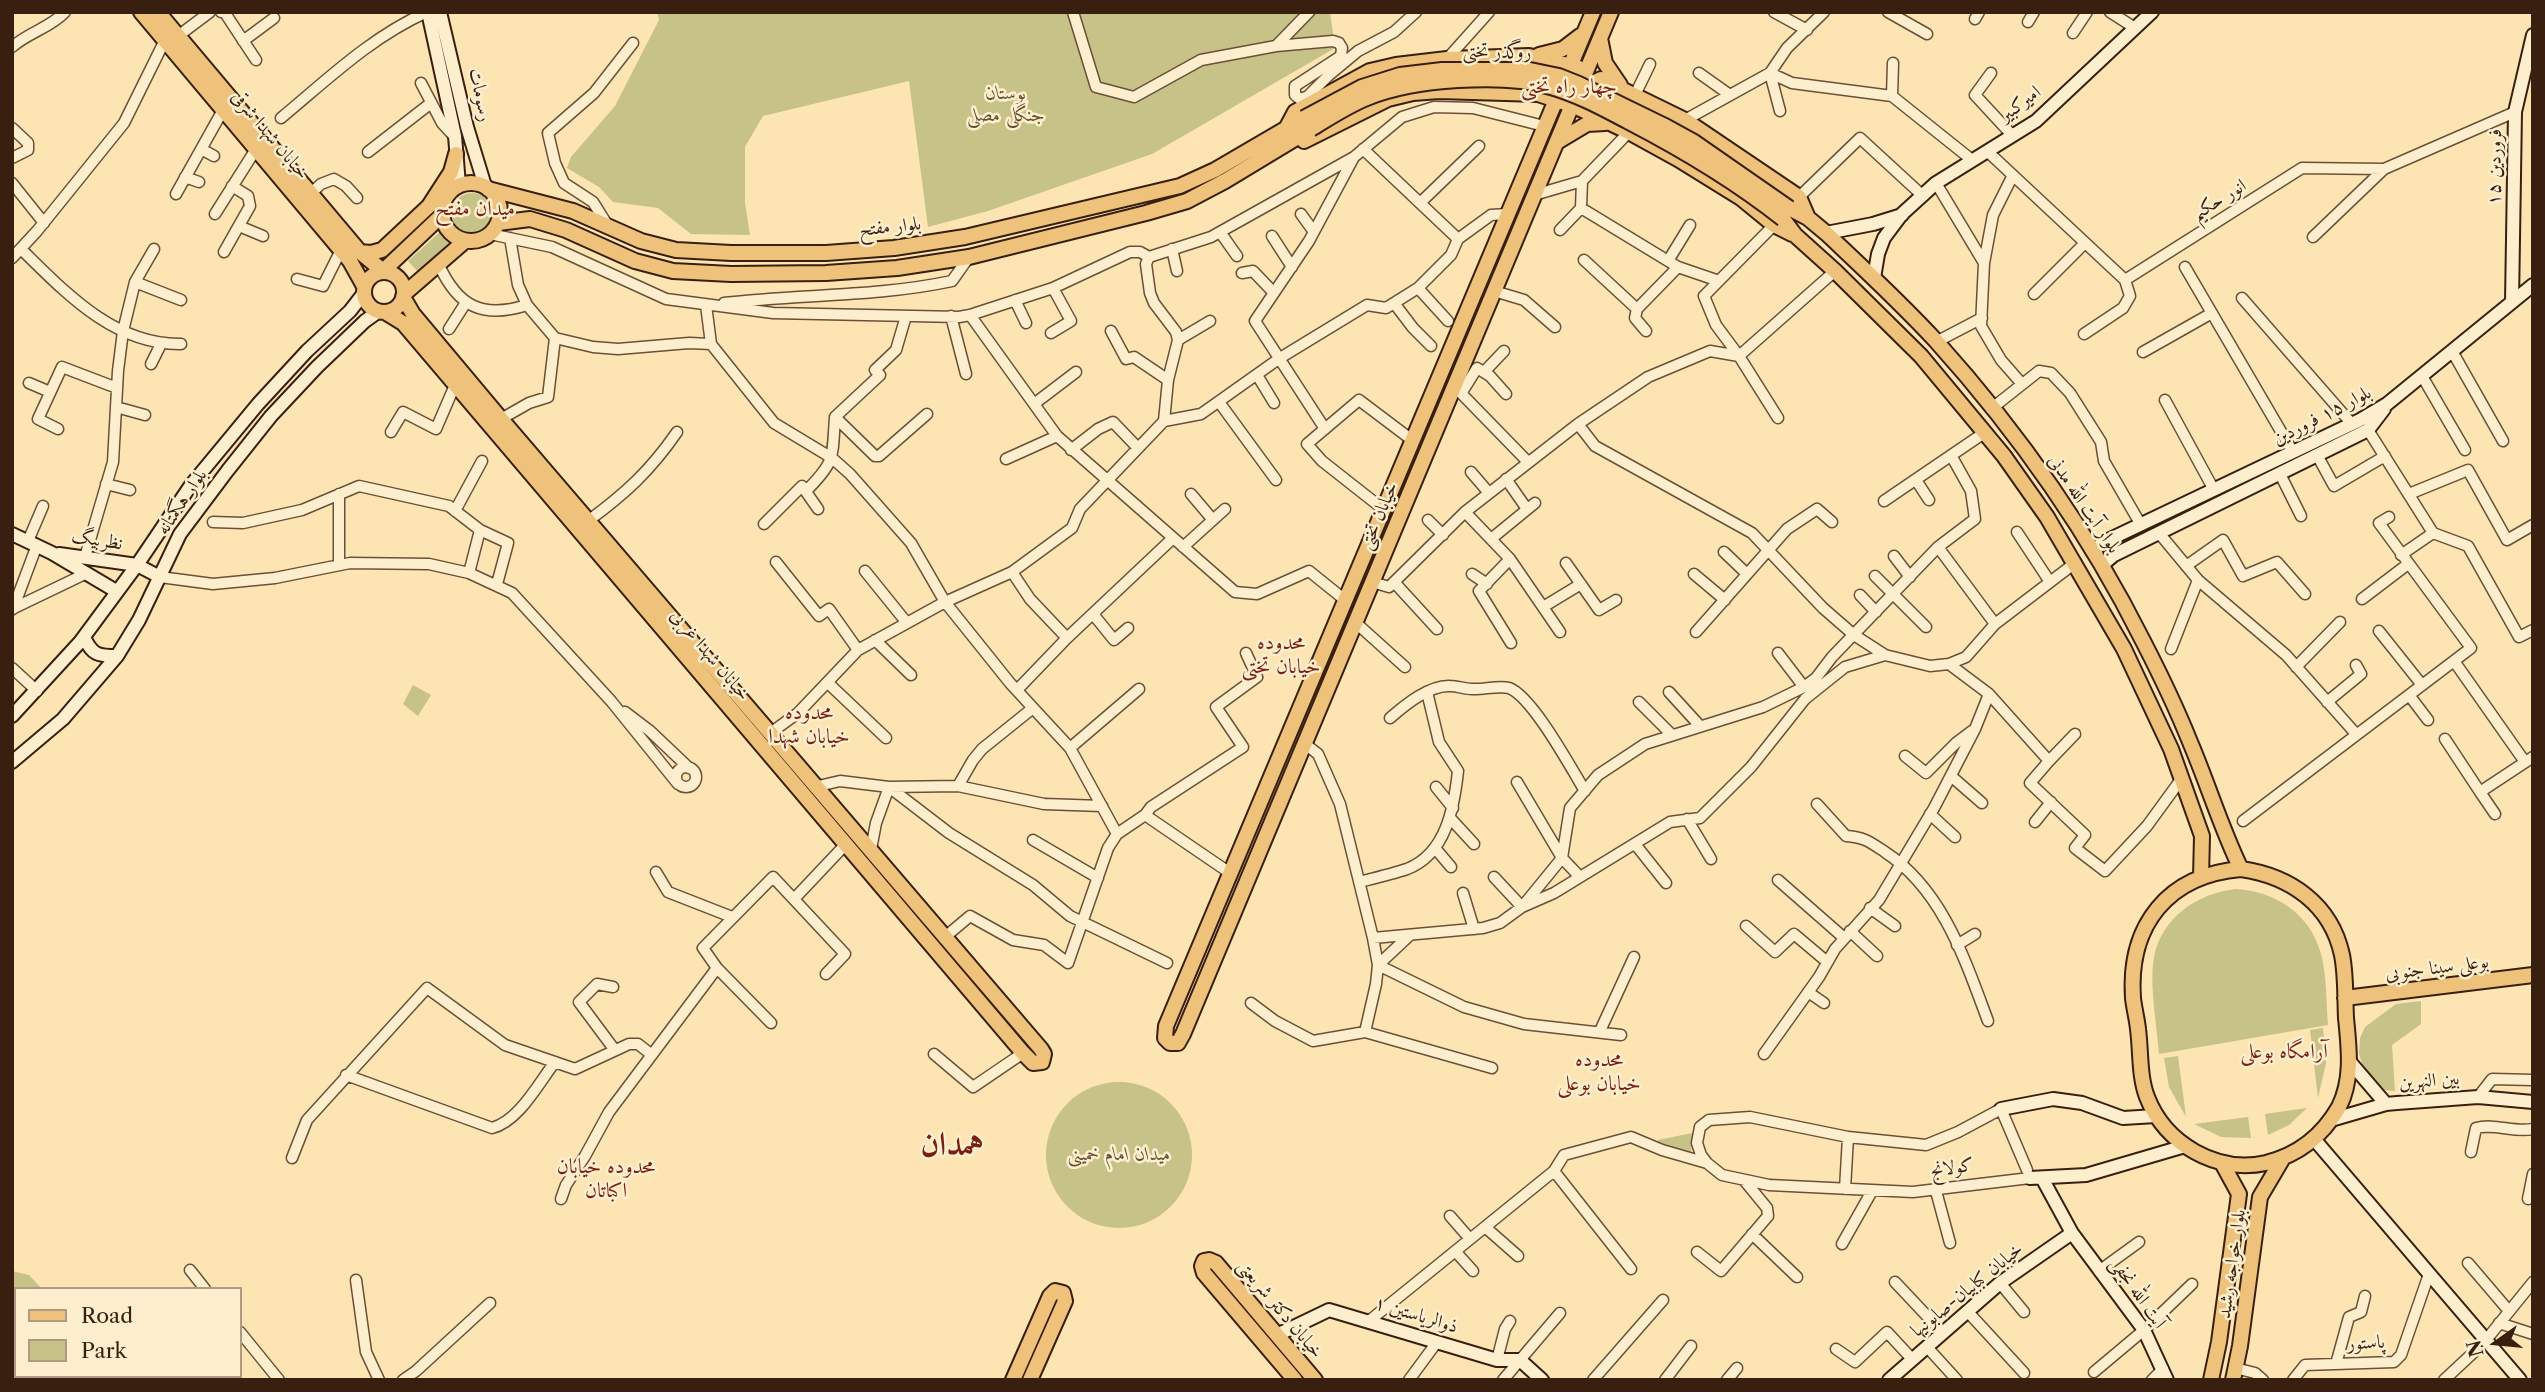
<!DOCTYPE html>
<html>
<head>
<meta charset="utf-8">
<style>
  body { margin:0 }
  #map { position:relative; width:2545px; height:1392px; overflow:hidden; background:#fce5b3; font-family:"Libre Caslon Text",serif }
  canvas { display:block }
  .frame { position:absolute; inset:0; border:14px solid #391f0f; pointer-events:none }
  .legend { position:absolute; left:14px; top:1287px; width:228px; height:91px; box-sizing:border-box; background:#fdeece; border:2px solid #af9b82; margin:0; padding:9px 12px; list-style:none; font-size:21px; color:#391f0f }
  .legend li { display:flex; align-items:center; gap:14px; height:35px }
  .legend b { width:35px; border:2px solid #af9b82 }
  .north { position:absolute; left:2461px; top:1308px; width:70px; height:70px; -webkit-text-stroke:5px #fdeece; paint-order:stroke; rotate:255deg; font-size:19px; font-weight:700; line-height:28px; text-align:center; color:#391f0f }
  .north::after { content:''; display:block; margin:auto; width:24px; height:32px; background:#391f0f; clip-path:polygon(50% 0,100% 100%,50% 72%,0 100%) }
</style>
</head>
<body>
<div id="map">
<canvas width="2545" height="1392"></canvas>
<div class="frame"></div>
<ul class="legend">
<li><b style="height:9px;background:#eec27a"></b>Road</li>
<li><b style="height:19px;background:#c6c288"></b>Park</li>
</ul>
<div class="north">N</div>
</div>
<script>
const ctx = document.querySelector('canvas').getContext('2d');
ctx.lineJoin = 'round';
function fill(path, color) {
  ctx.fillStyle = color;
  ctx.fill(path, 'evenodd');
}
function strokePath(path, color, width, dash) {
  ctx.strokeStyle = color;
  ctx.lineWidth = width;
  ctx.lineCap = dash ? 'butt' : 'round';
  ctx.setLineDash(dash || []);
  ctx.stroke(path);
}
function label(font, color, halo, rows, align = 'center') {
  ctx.font = font + ' "Libre Caslon Text",Amiri,serif';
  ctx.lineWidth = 5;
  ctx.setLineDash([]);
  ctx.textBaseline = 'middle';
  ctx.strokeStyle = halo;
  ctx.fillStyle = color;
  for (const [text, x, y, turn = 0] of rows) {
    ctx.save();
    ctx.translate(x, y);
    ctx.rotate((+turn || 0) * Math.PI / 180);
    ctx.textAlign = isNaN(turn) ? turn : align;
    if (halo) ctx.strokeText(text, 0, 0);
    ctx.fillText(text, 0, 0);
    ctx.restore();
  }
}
const green = new Path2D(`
  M657 12H1330L1335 48 1152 154 988 211 928 227 909 81 763 116 745 147V203L750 235 691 234 658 208 613 202 599 187 567 168 571 157 615 106 659 20Z
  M452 213a20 20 0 1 1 40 0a20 20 0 1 1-40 0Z
  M441 231 451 242 419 273 408 261Z
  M413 685 431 695 418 716 403 704Z
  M2235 889C2275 891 2310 913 2321 954 2327 976 2326 1002 2328 1025L2159 1054C2157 1025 2149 985 2154 957 2162 917 2197 894 2235 889Z
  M2421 1001V1024L2392 1045 2395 1091 2382 1090 2363 1066 2359 1054 2360 1038 2365 1027 2396 1004Z
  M2323 1028 2326 1063 2318 1098 2310 1030Z
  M2178 1056 2186 1117 2169 1087 2164 1058Z
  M1046 1155a73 73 0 1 1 146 0a73 73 0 1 1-146 0Z
  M2307 1108 2289 1125 2268 1135 2265 1114Z
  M2248 1117 2251 1138 2221 1137 2194 1124Z
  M1692 1133 1691 1154 1658 1142V1140Z
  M12 1271 29 1275 42 1289H16V1343H12Z`);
const street = new Path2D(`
  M221 12 225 13 256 60
  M1073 12 1096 87 1134 97 1201 60 1276 46 1333 41 1339 43 1342 48 1341 56 1295 86V95L1300 99 1306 97
  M1774 12 1807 30
  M1888 12 1927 34
  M2110 12 2135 28
  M1975 19 1979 12
  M2028 22 2034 12
  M2073 33 2087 12
  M178 36 210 12
  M243 41 274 18
  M1276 46 1309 12
  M12 47C29 32 50 28 65 12
  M1447 59 1489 12
  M1699 73 1730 95
  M1991 73 1975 95 2012 135
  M421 83 442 123 454 136
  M1635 95 1650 64
  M1892 96 1893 63
  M1302 102 1328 76 1358 51 1394 32 1416 12
  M1780 111 1770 73 1787 48 1824 12
  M281 118C328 79 371 37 427 12
  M1685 120 1770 73 1792 83 1892 96 1972 160
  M12 128 28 143V150L12 158
  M201 149 214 156
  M1363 149 1458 239
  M1987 151 2125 280 2302 168 2384 169 2515 112
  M368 152 431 103
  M2013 175 1993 215 1984 263 1981 326 2001 360 2022 384
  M185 177 199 182
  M1582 181 1581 208 1678 267 1719 281
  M12 183 44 223
  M1936 183 1984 263
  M311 193 321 184 334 179 346 186 357 198
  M176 194 223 110
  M1534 195 1582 181 1629 132
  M1799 197 1860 138 1923 196
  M1420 203 1479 146
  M215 214 256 149
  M1301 214 1314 232
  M1774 225 1704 296 1716 325 1739 356 1778 418
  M239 226 263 236
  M608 226 593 202 564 183 555 163 548 133 594 93 633 43
  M1560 230 1581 208
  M1220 232 1237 256
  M490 234 552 247 666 299 773 313 959 317 970 315 1053 288 1130 252H1140L1149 257
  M1272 236 1292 267
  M2313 237 2384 169
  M510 238 518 285 527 305 555 338 593 347 618 349 689 343 711 344
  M21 249C66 293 114 345 181 344
  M1172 249 1177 271
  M224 252 250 206 248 196 232 186
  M1149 257 1211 237 1354 157 1402 117 1434 107 1473 108 1544 126
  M1149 257 1146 264 1150 293 1154 303 1176 332 1178 340 1168 380 1164 421
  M12 258 37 231 124 123 165 40
  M1584 260 1637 309 1678 267
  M1668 261 1690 225
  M439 265C458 307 483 319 527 305
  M2185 267 2293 452
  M1242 273 1253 271 1274 293
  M297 279 323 286 341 250
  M135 282 181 300
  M1418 288 1448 321
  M1494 291 1524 300 1555 327
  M2034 294 2085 243
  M2242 298 2352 424
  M1015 300 1026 323
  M724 303C800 294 877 297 952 281L969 257
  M1394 303 1413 328 1431 346
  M706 305 711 344 774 423 832 458 850 474 911 543 945 602 1010 683 1070 748 1117 834
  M1637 309 1635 318 1646 331
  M970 315 1057 436 1235 592 1257 594 1309 571 1345 600
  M951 316 966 374
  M449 329 465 304
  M1111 331 1126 359 1134 357 1168 380
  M1051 333 1071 321 1053 288
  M2084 334 2123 308 2130 296 2125 280
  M1178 340 1210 321
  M1936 342 1982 318
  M2452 351 2503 441
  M2143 352 2212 313
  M1739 356 1835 271
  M151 364 161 344
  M1484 372 1504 351
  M1257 375 1274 403
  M2422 376 2465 450
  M29 383 50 392
  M1454 386 1528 462
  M1462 392 1477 368 1490 376 1506 394
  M2165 400 2214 490
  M1219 402 1276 480
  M1034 404 1076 372
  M116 407 145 415
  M1991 409 2039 371 2051 373 2070 393 2101 442 2104 461 2141 525
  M835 417 875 456H879L927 414
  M501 419 529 403 548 397 555 338
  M1578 424 1595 446 1752 533 1823 608 1854 635 1885 655 1930 666 1949 664 1966 657 1995 624 2075 563
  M58 429 38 419 62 367 117 388
  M1325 429 1255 321 1309 241 1354 157
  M2368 430 2433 533 2468 546 2519 637 2533 630
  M391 432 403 412 436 429 455 385
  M1071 450 1098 429 1113 422 1137 447
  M2317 455 2334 486 2385 456
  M1006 459 1057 436
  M1471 472 1489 493
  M2280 474 2301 516
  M1506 479 1527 509
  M1916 480 1929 500
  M106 484 130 490
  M806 491C836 461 832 458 835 417L880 375 875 370 896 350 906 316
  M339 494V565
  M1191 494 1213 520
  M2409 494 2468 470 2507 540 2533 525
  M1884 501 1984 433
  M1383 509 1322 461 1307 444 1359 400 1412 440
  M455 511 482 461
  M1465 512 1510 559 1560 632
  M1428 520 1443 535
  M588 521C626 493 650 471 677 432
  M213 522 243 523 302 510 359 486 449 506 480 530 508 543 497 584
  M764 524 802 486 818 509
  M2017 532 2050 582
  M2159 533 2198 580 2286 655 2356 734
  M1491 539 1535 503
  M28 541 43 506
  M1183 547 1225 509
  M1938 547 1995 624
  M1724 552 1747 574
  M2401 555 2433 533
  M1894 556 1910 577
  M85 557 113 462 118 371 123 331 135 282 154 249
  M1510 559 1479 591 1511 643
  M776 562 819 616 829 609 858 650
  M1566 563 1599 610 1616 600
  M2186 566 2223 540 2243 576 2277 562 2305 594
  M865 571 907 623
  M1012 572 1030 599 1067 638
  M469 573 480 530
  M1472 574 1487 584
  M1694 574 1725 600
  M1875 576 1926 627
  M160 577 213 584 275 578 350 563 429 564 469 573 512 593 611 701 678 784
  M1372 582 1389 587 1465 512 1578 424 1648 377 1710 351 1739 356
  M1394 582 1437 629
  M1860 595 1876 612
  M2362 599 2408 564
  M1543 607 1581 584
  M12 609 87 573
  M13 609 37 545
  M1093 614 1114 640 1128 628
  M1355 622 1405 667
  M2379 631 2422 685
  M1696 632 1787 529 1817 509 1832 522
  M875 640 911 675
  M2171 649 2198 580
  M1778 653 1804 687
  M2454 661 2525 762
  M1949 664 1989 694 2049 761 2030 783 2085 835 2075 848 2105 871 2147 826 2182 778
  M2296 667 2340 622
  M12 668 37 691
  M828 683 886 738
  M1017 690 1067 638 1172 539
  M1669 692 1700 726
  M2409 695 2428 720
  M1639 702 1672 735
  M2327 702 2361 674 2356 665
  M625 712 650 731 689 768
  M1390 718C1405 705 1429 685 1450 686 1458 686 1464 689 1472 689 1482 690 1499 685 1509 688 1532 696 1571 768 1585 791
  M769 734 798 713 858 650 945 602 1012 572 1072 528 1080 509 1164 421 1201 414 1280 358 1367 305 1386 308 1418 288 1451 255 1458 239 1491 215 1507 214
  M2445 739 2480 792
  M1305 744 1318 754 1340 804 1373 938 1378 965 1376 984 1365 1032
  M1070 748 1139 689
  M1905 756 1926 773 1956 743 1972 731
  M2049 761 2075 734
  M676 777a10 10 0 1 1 20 0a10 10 0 1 1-20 0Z
  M1951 776 1982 803
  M1517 782 1562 858 1580 877
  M958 786 973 760 982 749 1033 708
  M814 787 840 781 889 787 958 786 1044 804 1102 806
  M889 787 949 833 1033 885 1070 916 1167 963
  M1436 787 1453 808
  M1817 804 1846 836C1864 837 1870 842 1885 852 1943 890 1965 960 1988 1021
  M1930 814 1955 837
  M2495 814 2480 792 2533 757
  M1145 815 1230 873
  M1451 819 1474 844
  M1687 819 1711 859
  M2243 821 2471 648 2379 523 2389 517
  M2035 822 2051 802
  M1033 840 1098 878
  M1635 844 1666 883
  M1435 848 1451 867
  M871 849 876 823 889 787
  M656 872 668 892 732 917
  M1494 877 1522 907
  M1778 880 1843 937
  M1359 882C1375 878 1392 874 1407 869 1446 854 1454 808 1458 771L1439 742 1427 692
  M1463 893 1474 929
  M794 899 845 845
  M1522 907 1562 858 1570 808 1598 775 1645 744 1763 707 1804 687 1816 678 1832 657 1938 547 1975 519 1971 491 1952 457
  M1870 908 1895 926
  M1746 926 1775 952 1794 934 1826 961
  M1850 931 1877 956
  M1410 935 1378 965 1464 1007 1524 1024 1621 1035
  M945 937 970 916 1013 940 1044 945 1068 963 1108 848 1117 834 1145 815 1151 807 1243 747 1216 707 1257 677 1246 653
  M1373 938 1483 928 1500 923 1522 907 1554 893 1670 822 1700 818 1751 767 1805 699 1845 667 1885 655
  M1957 945 1975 934
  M613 987 597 984 579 1002 614 1049
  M1808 992 1824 1003
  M1251 1003 1275 1021 1313 1041 1365 1032 1492 1068
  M771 1023 717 968 703 948 773 877 845 954 826 974
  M1600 1031 1634 957
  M934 1054 973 1087 1023 1053
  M1764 1054 1819 977 1835 949 1879 900 1934 808 1975 729 1989 694
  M346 1075 492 1128C519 1121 538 1084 555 1062
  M2478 1097 2492 1079 2533 1080
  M2471 1152 2476 1128C2495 1123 2514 1133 2533 1129
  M292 1158 307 1120 427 988 505 1045 575 1069 629 1044H638L652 1055
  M2027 1170 2001 1109 1958 1132 1926 1145 1848 1137 1750 1117 1709 1120 1700 1127 1697 1143 1701 1155 1707 1163 1722 1175 1769 1185 1913 1192 2030 1178
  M1554 1171 1631 1269
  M1845 1189 1848 1137
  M1936 1191 1950 1243
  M561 1199 566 1185 585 1156 609 1112 717 968
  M2528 1199 2533 1174
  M1450 1216 1470 1239
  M1485 1227 1518 1256
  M1752 1234 1797 1277
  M1842 1244 1872 1191
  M1455 1251 1473 1271
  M1697 1252 1721 1271 1768 1216 1767 1208 1744 1180
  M2468 1263 2509 1311
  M190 1270 205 1289
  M2099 1271 2139 1242
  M356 1280 366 1352 379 1380
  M1895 1282 1943 1333
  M2000 1283 2024 1312
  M1968 1312 2024 1373
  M1369 1321 1554 1171 1564 1155 1631 1137 1662 1150 1707 1163
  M2499 1323 2533 1334
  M240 1332 279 1380
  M2486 1340 2533 1282
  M1927 1347 1957 1380
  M1836 1349 1855 1362 1887 1332 1912 1359
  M1497 1360 1505 1329 1510 1321
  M2336 1364 2349 1317 2361 1312 2365 1296
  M2235 1368 2255 1373 2263 1380
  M2094 1372 2144 1330 2192 1284
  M403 1380 416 1371 490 1303
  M1409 1380 1437 1342
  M1503 1380 1560 1313
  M1593 1380 1663 1300
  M1665 1380 1691 1346
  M1727 1380 1737 1368
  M2152 1380 2163 1369
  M2293 1380 2305 1365 2394 1362 2401 1355 2429 1274
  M2444 1380 2474 1352`);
const secondary = new Path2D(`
  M428 12 455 136 459 185
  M440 12 467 127 485 186
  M1826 233 1873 224 1902 215
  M1874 278 1878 254 1884 238 1902 214 1936 183 2036 121 2152 12
  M2512 302 2515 112 2533 35
  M12 534 52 553 116 591
  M2092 551 2106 541 2360 420 2387 404 2533 285
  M59 554 137 565 160 577
  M2102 565 2114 555 2368 430 2384 409
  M84 637C92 655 98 656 117 656
  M12 716 80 642 137 565 191 485 258 404 307 351 350 311 364 293
  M12 762 63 719 117 656 139 620 180 534 228 470 271 416 317 367 365 321 379 311
  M2350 1062 2386 1104
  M2001 1109 2053 1099 2082 1103 2123 1118 2156 1116
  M2331 1120 2386 1104 2397 1103 2478 1097 2533 1102
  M2314 1139 2520 1380
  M2030 1178 2086 1175 2185 1146
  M2042 1178 2072 1233 2144 1330 2167 1380
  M1277 1335 1329 1310 1497 1360H1520L1542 1380
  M1889 1380 2000 1283 2072 1233`);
const primary = new Path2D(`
  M141 12 350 261 364 286
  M158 12 360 252 383 271 442 215
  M1593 12 1166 1026 1165 1038 1170 1043H1178L1183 1034 1611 12
  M1600 38 1605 63 1620 85
  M1539 55 1563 49 1580 36
  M1584 97 1587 86 1601 79 1685 120 1799 197 1808 218
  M1287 127 1295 112 1370 71 1396 65 1447 59 1529 56 1577 67
  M1304 141 1388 99 1413 93 1439 91 1538 94 1572 105 1629 132 1678 159 1741 198 1774 225 1792 234
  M1557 142 1587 124 1605 123
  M442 212a29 29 0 1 1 58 0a29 29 0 1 1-58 0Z
  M488 189 573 211 641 241 676 250 731 253H826L894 248 965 237 1180 186 1215 170 1304 118
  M1789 208 1808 218 1826 233C1863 268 1901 303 1936 341 2017 431 2089 533 2143 641 2160 674 2176 707 2190 742 2208 784 2221 828 2241 869
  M1783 219 1795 235 1835 271 1921 356 2004 456 2047 517 2124 649 2171 749 2202 836 2201 877
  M498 223 530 219 566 230 635 261 673 271 731 274 826 273 897 268 969 257 1146 213 1187 201 1225 181 1311 129
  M360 252 371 253 382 250 429 206 451 172 456 154
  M364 292a20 20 0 1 1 40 0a20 20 0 1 1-40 0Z
  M404 294 465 241
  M385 312 403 323 1023 1053 1033 1063 1042 1062 1044 1054 1041 1049 501 419 413 314 403 297
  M2241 869C2290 876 2331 904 2342 955 2346 975 2345 998 2346 1018 2349 1048 2353 1079 2339 1107 2323 1135 2298 1155 2266 1163 2217 1174 2165 1144 2147 1097 2139 1076 2141 1052 2138 1029 2137 1019 2134 1008 2133 998 2128 925 2168 875 2241 869Z
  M2345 998 2533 975
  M1013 1380 1050 1296 1055 1291 1063 1293 1065 1301 1030 1380
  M1295 1380 1204 1273 1202 1266 1204 1261 1209 1260 1216 1263 1315 1380
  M2211 1380 2219 1342 2239 1194 2222 1163
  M2233 1380 2240 1346 2260 1197 2283 1158`);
const primaryBridge = new Path2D(`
  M1304 118 1362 87 1400 75 1442 70H1530L1559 76 1579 84 1663 125 1694 142 1789 208
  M1311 129C1329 118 1347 106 1367 98 1413 79 1503 73 1551 87 1579 95 1604 109 1629 122 1683 150 1735 181 1783 219`);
const streetNames = [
  ["روگذر تختی",1497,52,1],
  ["رسومات",480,95,78],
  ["امیرکبیر",2020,104,-37],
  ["خیابان شهدا شرقی",270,135,50],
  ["۱۵ فروردین",2495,167,-89],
  ["انور حکیم",2219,200,-32],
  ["بلوار مفتح",890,227,-6],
  ["بلوار ۱۵ فروردین",2322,416,-27],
  ["بلوار هگمتانه",182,502,-56],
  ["بلوار آیت الله مدنی",2084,504,56],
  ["خیابان تختی",1379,516,-67],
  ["نظربیگ",97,540,9],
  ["خیابان شهدا غربی",710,655,50],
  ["بوعلی سینا جنوبی",2437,968,-7],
  ["بین النهرین",2429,1081,-5],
  ["کولانج",1952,1168,-8],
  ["بلوار خواجه رشید",2232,1264,-82],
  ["خیابان کبابیان-صابونیها",1967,1290,-39],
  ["آیت الله نجفی",2138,1293,55],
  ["خیابان دکتر شریعتی",1280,1309,50],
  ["ذوالریاستین ۱",1416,1315,17],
  ["پاستور",2366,1343,-3]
];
const parkNames = [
  ["بوستان",1006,94],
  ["جنگلی مصلی",1006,116],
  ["میدان امام خمینی",1119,1155]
];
const neighbourhoodNames = [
  ["چهار راه تختی",1569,87],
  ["میدان مفتح",475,209],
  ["محدوده",1281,643],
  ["خیابان تختی",1281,667],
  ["محدوده",809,713],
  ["خیابان شهدا",809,737],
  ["آرامگاه بوعلی",2284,1052],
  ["محدوده",1599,1060],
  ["خیابان بوعلی",1599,1084],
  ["محدوده خیابان",606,1167],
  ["اکباتان",606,1191]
];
const townNames = [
  ["همدان",952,1145]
];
fill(green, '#c6c288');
strokePath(street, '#6a5038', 13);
strokePath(secondary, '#391f0f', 16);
strokePath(primary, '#391f0f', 18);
strokePath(street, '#fdeece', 10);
strokePath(secondary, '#fdeece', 12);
strokePath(primary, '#eec27a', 14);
strokePath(primaryBridge, '#391f0f', 18, []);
strokePath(primaryBridge, '#eec27a', 14);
label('19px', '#391f0f', '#fdeece', streetNames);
label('italic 19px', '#635033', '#fdeece', parkNames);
label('21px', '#7a1f14', '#fdeece', neighbourhoodNames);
label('bold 33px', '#7a1f14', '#fdeece', townNames);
</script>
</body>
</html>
